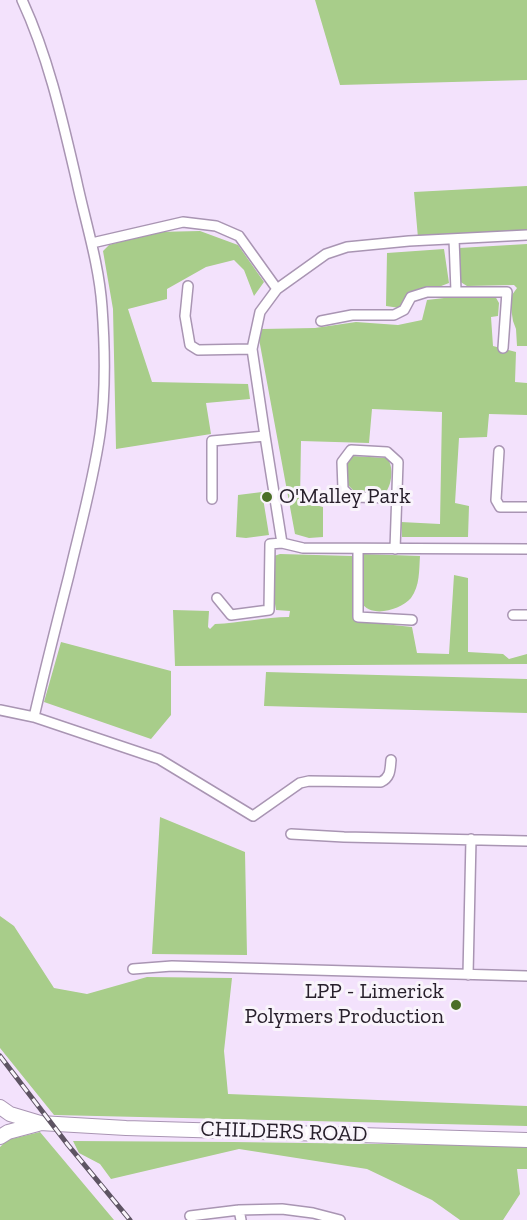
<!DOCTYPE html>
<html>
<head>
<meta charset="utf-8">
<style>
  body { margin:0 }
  canvas { display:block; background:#f3e2fc }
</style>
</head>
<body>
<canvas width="527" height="1220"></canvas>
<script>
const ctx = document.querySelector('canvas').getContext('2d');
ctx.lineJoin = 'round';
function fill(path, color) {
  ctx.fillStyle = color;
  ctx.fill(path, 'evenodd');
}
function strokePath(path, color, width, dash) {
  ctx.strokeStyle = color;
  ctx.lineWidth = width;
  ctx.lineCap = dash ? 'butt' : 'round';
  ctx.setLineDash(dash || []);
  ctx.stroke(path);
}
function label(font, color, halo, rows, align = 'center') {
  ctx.font = font + ' "Zilla Slab",serif';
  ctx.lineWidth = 6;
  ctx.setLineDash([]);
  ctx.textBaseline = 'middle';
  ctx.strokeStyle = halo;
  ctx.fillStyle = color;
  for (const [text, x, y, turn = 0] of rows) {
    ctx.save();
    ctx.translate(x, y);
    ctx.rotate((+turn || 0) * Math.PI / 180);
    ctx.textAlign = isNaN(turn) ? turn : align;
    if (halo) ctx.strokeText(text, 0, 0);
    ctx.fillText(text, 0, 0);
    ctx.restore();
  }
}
const green = new Path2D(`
  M315 0H527V80L340 85Z
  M527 186V230L418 238 414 192Z
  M200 231 238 245 264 282 254 296 244 270 234 260 206 267 167 289V299L128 309 152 382 248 384 250 399 206 403 211 434 116 449 113 309 103 251 109 245 156 232Z
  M527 244V346H517L516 329 513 321 511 308 512 295 517 288 514 285 467 286 459 281V248Z
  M444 249 449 283 436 288 408 292 400 308 386 306 387 253Z
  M478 294 495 296 499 303 498 316 491 317 493 346 516 352 515 382 527 383V415L489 414 487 437 459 438 455 503 469 506 468 537H402L401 522 440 524 442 412 372 409 369 443 301 441 300 501 323 507V537L309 538 295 534 259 339 262 329 315 328 356 322 398 325 422 320 427 300Z
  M352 456 387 458C394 466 392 484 386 492L353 490 347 484 346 462Z
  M262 492 269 535 246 538 236 537 238 495Z
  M280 554 352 556 355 564 356 621 412 627 417 653 449 654 454 575 468 578V652L503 654 509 659 527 654V664L175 666 173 610 209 611 208 627 210 629 215 624C240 623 265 617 289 617L290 611 276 610 275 604 274 556Z
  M363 554 420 556C419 570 420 586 411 598 400 610 371 619 361 602Z
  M61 642 171 671V715L151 739 44 702Z
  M266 672 527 679V713L264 706Z
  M160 817 245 852 247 955 152 954Z
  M0 916 14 926 54 988 87 994 147 977 232 978 224 1051 228 1094 527 1106V1126L54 1115 0 1048Z
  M40 1132 114 1220H0V1147L7 1140Z
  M73 1141 233 1142 527 1146V1169H517L520 1194 503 1220H460L432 1200 367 1169 239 1149 111 1179 100 1164 79 1153Z`);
const street = new Path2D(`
  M22 0C48 56 62 118 76 178 85 221 99 263 102 307 105 348 106 392 100 434 93 482 80 528 69 575 57 622 45 669 34 717
  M527 235 409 241 347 247 326 254 277 289 260 312 252 349 265 436 282 543 303 548 527 549
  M454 239 456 291
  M92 243 183 222 216 226 239 236 277 289
  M188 286 185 316 190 345 198 350 252 349
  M321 321 352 315H394L404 310 411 297 427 292H507L503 348
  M499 451 496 500 500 507H527
  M212 499V441L265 436
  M358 549V617L412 620
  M395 549 398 462 387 452 351 450 342 462 343 489 351 497 397 498
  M217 598 231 615 269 610 270 544 282 543
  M513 615H527
  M0 710 34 717 159 759 253 816 300 783 309 781 381 782C391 777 390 769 391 760
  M291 834 344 837 527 841
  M133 969 172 966 527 976
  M468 975 471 839
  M190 1216 239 1210
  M241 1220 239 1210 282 1209 313 1213 340 1220`);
const secondary = new Path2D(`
  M0 1107 10 1114 40 1123 126 1128 527 1140
  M0 1137 8 1132 38 1124`);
const rail = new Path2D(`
  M0 1056 68 1145 130 1220`);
const markers = [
  [267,497,6,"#4b6f28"],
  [456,1005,6,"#4b6f28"]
];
const poiNames = [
  ["O'Malley Park",279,497],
  ["LPP - Limerick",444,992,"right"],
  ["Polymers Production",444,1017,"right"]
];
const streetNames = [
  ["CHILDERS ROAD",284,1132,2]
];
fill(green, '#a8cd8a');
strokePath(street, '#a995b3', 12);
strokePath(secondary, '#a995b3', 16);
strokePath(street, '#fff', 9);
strokePath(secondary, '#fff', 14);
strokePath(rail, '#5e5463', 5);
strokePath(rail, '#f9f4fb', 3, [9]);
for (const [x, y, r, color] of markers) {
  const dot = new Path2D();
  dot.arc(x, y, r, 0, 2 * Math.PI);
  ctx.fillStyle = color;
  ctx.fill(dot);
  strokePath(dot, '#f9f4fb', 2);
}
label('22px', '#28202c', '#f9f4fb', poiNames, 'left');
label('22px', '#28202c', '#f9f4fb', streetNames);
</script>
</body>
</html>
